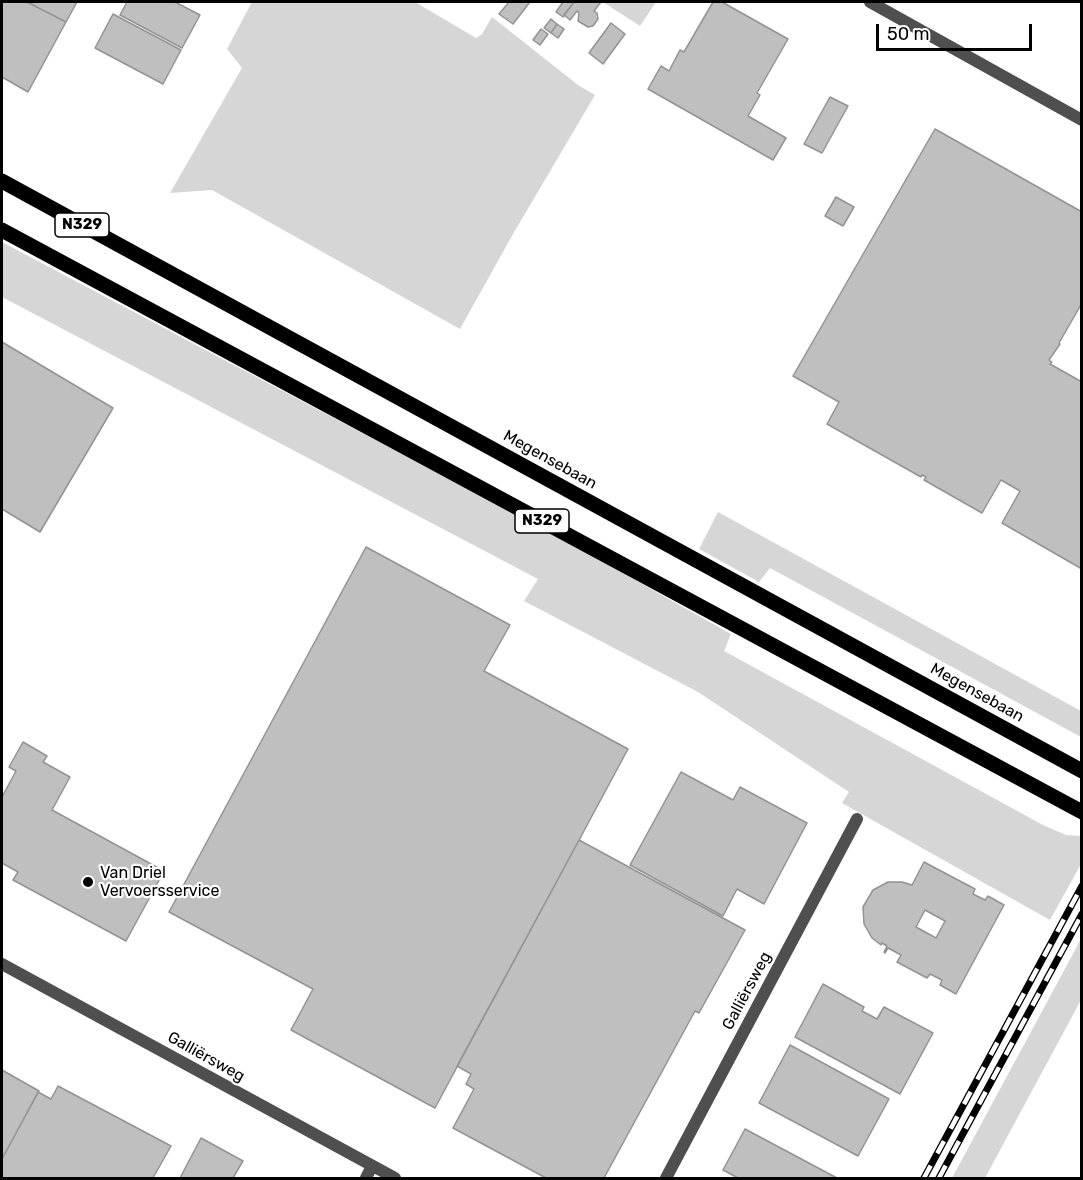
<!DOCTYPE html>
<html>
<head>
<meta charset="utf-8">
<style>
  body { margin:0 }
  #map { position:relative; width:1083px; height:1180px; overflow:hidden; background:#fff; font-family:Rubik,sans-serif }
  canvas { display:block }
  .frame { position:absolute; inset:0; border:3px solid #000; pointer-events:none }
  .scale { position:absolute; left:876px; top:24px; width:156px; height:27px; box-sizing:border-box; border:3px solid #000; border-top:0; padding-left:8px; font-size:18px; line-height:21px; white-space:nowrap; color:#000; -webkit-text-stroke:4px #fff; paint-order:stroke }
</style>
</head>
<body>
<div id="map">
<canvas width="1083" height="1180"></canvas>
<div class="frame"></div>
<div class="scale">50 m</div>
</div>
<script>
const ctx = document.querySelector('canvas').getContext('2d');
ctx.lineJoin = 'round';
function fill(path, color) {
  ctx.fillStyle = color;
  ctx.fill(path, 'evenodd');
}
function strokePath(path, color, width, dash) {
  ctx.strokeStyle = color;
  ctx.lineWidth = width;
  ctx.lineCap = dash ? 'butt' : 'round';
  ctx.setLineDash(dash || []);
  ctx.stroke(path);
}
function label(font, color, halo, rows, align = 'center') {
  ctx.font = font + ' Rubik,sans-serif';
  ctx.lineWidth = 4.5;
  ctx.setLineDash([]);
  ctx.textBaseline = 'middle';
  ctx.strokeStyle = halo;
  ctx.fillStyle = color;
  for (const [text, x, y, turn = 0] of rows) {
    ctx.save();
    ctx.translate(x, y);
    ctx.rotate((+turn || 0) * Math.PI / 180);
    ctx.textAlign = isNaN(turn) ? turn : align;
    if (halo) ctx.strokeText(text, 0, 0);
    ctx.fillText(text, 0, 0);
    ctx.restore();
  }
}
const green = new Path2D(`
  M252 2H415L476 38 482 34 492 17 578 85 595 95 513 234 460 329 212 190 170 193 242 68 227 49Z
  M603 2H656L640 26Z
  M2 242 562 539 731 634 724 651 1043 825 1066 835 1081 836V864L1050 920 842 803 849 792 698 692 524 601 538 579 2 297Z
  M718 512 1081 711V737L770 568 759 582 699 549Z
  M1081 939V1000L985 1178H952Z`);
const building = new Path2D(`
  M2 2H27L66 22 28 92 2 77Z
  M27 2H77L66 22Z
  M127 2H175L200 15 182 48 120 15Z
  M509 2H530L513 24 499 14Z
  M563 2H574L563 17 556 12Z
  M574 2H601L594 11 597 13 598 19 593 26 588 27 578 21 579 13 577 11 570 20 564 15Z
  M713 2H722L788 39 757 93 760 95 748 116 786 138 773 160 648 89 661 66 669 71 680 50 684 52Z
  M113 14 181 50 163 84 95 48Z
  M551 19 557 24 551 33 544 28Z
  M611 23 625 34 603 64 589 53Z
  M557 24 564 29 558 38 551 33Z
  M541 29 548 34 540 45 533 40Z
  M830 97 848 106 822 153 804 144Z
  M935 129 1082 212V303L1059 343 1060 344 1049 360 1052 362 1050 364 1082 382V569L1002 523 1020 491 1001 480 982 513 924 480 926 477 922 475 921 477 827 424 839 402 793 376Z
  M836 197 854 207 843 226 825 216Z
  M2 342 113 408 40 532 2 509Z
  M366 547 510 625 484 671 628 749 435 1108 291 1030 313 989 169 912Z
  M23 742 47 756 43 762 70 777 52 810 164 871 126 941 13 880 18 872 2 863V797L16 771 9 767Z
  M681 772 733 800 740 787 807 823 764 904 737 889 723 916 630 865Z
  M579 840 745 930 699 1013 695 1011 604 1178H546L453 1128 474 1089 466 1084 471 1074 457 1066Z
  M924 862 975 889 973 894 985 900 988 896 1004 905 956 994 940 985 942 980 930 974 927 978 897 962 901 955 888 948 885 953 884 952 887 946 882 943 881 945 872 938 864 924 863 907 873 890 888 882H902L912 885ZM925 910 945 921 936 938 916 927Z
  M823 984 864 1007 862 1011 877 1019 884 1007 933 1033 900 1094 795 1037Z
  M790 1045 889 1099 858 1156 759 1103Z
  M2 1070 39 1091 2 1159Z
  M58 1086 171 1146 153 1178H2V1159L38 1092 51 1099Z
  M745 1129 837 1178H738L723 1170Z
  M201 1138 243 1161 233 1178H180Z`);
const street = new Path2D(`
  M870 2 1082 120
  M2 964 395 1178
  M366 1178 372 1166
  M666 1178 857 819`);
const primary = new Path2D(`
  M2 181 1082 771
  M2 230 1082 812`);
const rail = new Path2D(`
  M924 1178 1082 886
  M939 1178 1082 914`);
const markers = [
  [88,882,6,"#000"]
];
const shields = [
  [82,225,54],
  [542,521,54]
];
const shieldNames = [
  ["N329",82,225],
  ["N329",542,521]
];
const streetNames = [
  ["Megensebaan",550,460,29],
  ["Megensebaan",977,693,29],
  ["Galliërsweg",747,991,-62],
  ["Galliërsweg",206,1057,29]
];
const poiNames = [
  ["Van Driel",100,873],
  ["Vervoersservice",100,891]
];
fill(green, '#d6d6d6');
fill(building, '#bfbfbf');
strokePath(building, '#939393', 1.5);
strokePath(street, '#4f4f4f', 12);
strokePath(primary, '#000', 15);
strokePath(rail, '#000', 7);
strokePath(rail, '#fff', 4.5, [14]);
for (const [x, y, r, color] of markers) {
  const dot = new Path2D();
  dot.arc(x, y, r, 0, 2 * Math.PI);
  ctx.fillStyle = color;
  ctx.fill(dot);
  strokePath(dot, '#fff', 2);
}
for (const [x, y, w] of shields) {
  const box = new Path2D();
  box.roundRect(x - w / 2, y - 12, w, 24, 4.5);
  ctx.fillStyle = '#fff';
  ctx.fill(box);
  strokePath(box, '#000', 1.5);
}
label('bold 15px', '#000', null, shieldNames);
label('16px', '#000', '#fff', streetNames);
label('16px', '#000', '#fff', poiNames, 'left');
</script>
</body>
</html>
